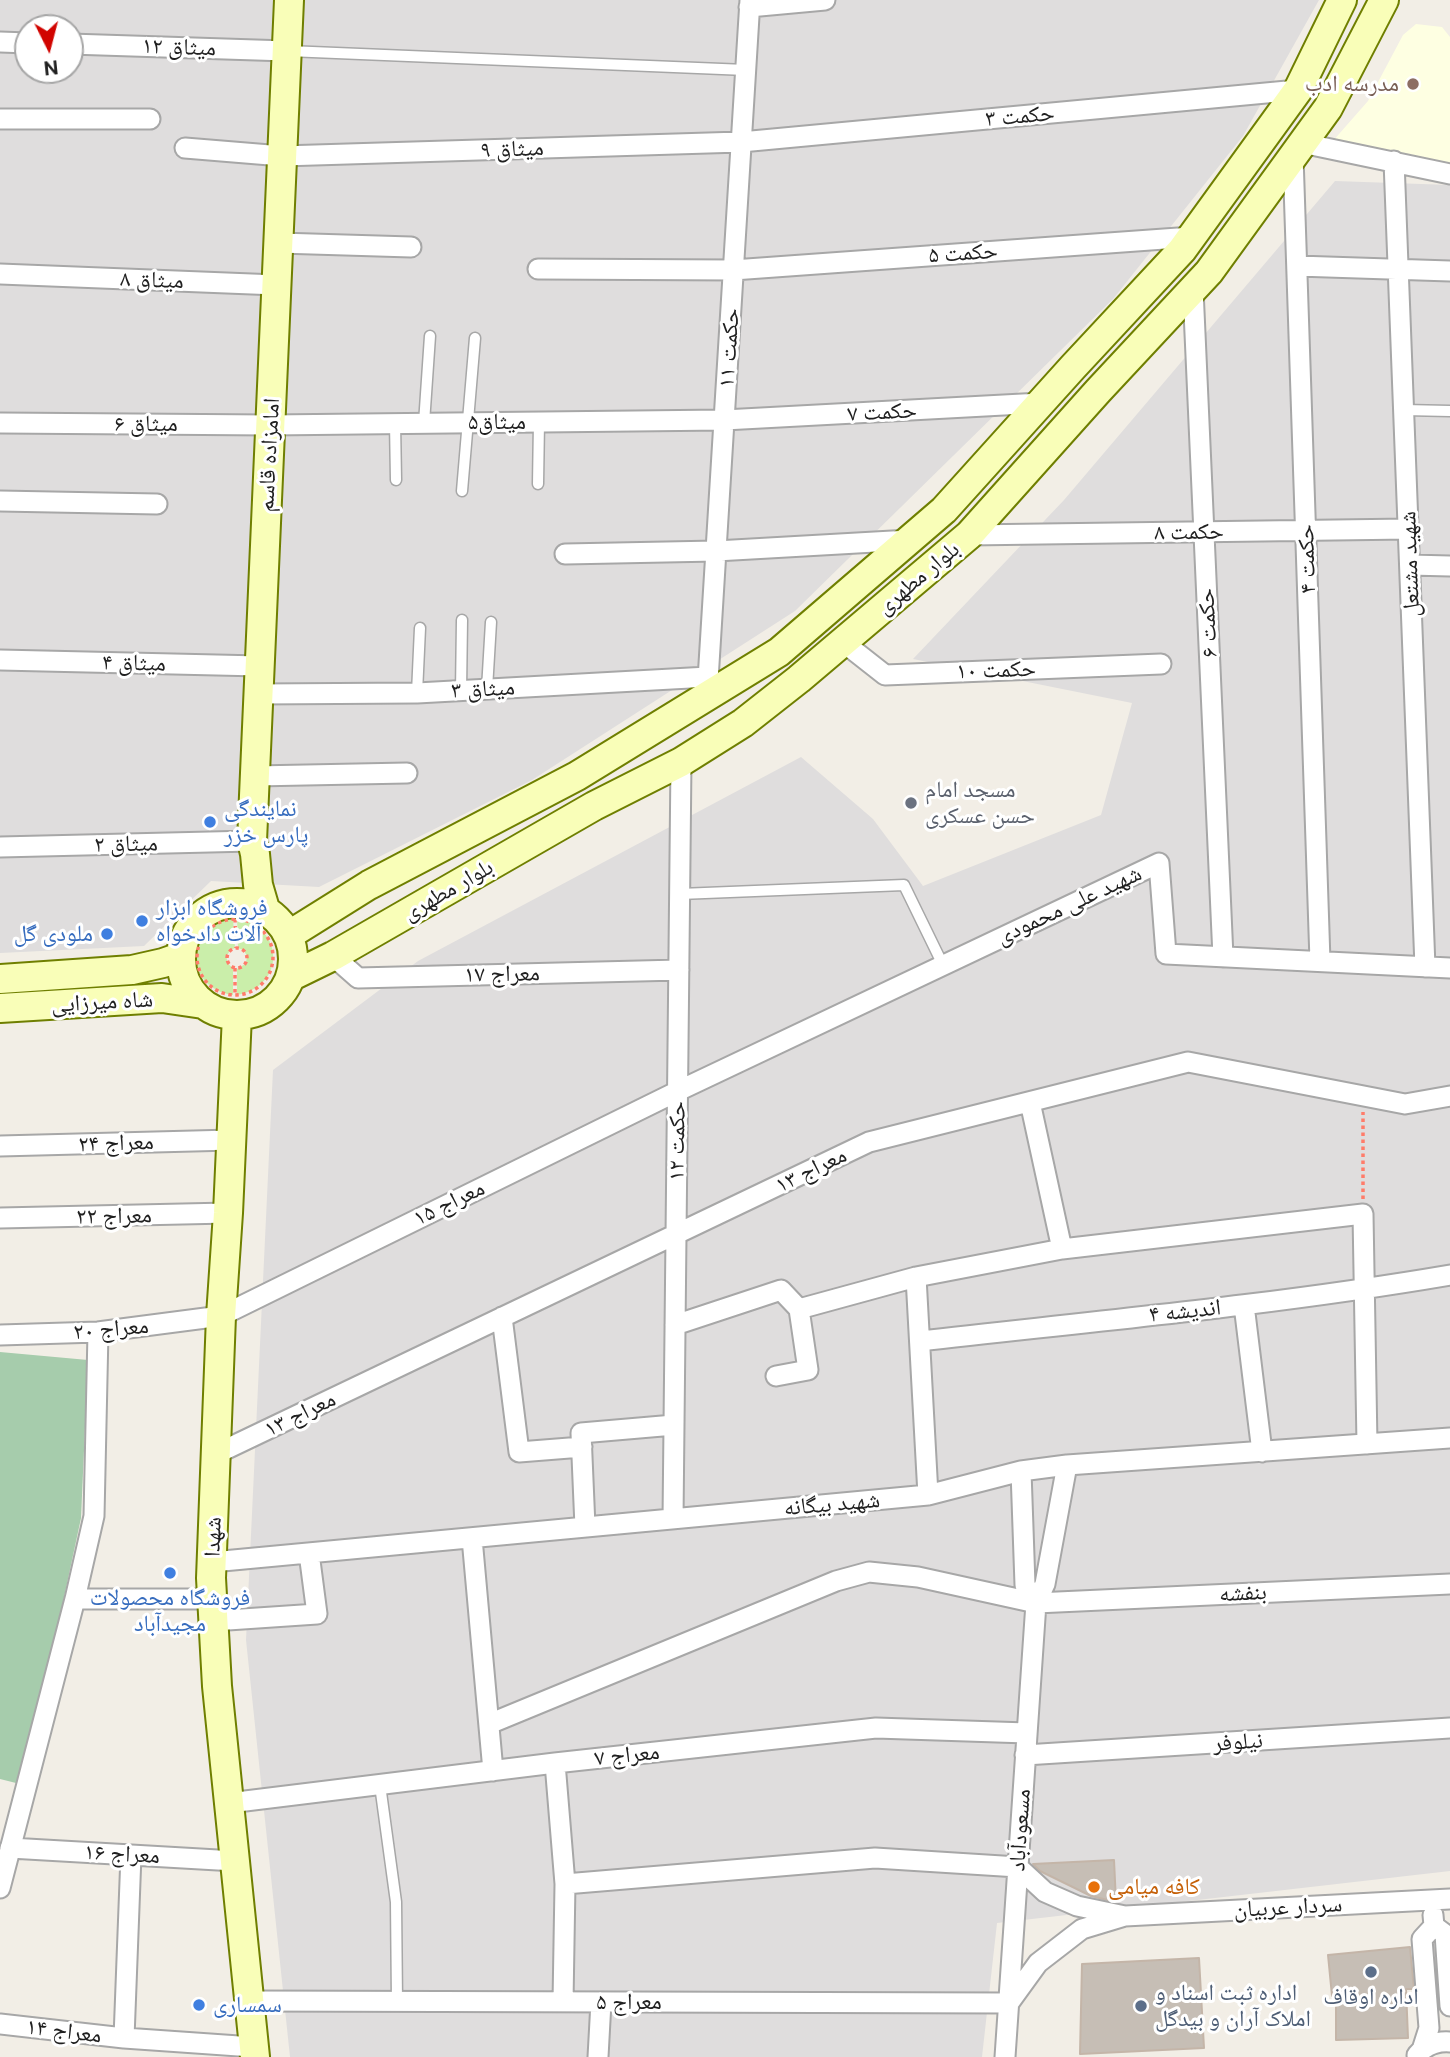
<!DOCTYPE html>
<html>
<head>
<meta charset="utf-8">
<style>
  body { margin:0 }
  #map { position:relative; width:1450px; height:2057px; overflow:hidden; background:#f2eee6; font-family:"Public Sans",sans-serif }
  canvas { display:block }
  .north { position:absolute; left:14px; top:14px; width:70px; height:70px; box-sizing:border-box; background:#fff; border:2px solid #a6a6a6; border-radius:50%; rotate:174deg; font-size:19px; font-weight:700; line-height:28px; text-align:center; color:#202020 }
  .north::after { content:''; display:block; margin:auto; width:24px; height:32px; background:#d10400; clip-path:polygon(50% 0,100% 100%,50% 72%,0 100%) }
</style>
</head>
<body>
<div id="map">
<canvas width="1450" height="2057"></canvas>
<div class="north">N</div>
</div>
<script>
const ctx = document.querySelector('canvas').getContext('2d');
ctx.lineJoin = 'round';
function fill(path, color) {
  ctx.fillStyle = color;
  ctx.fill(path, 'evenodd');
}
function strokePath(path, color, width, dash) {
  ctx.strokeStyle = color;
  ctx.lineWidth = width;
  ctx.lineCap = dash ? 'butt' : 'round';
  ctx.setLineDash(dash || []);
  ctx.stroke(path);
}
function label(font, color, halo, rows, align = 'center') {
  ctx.font = font + ' "Public Sans","Noto Naskh Arabic",sans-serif';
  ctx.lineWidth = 6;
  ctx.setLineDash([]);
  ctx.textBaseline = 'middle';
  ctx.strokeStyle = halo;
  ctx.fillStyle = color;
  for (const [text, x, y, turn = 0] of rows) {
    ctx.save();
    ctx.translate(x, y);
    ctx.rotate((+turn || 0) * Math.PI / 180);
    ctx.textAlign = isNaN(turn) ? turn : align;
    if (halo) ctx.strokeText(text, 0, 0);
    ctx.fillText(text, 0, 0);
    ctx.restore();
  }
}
const residential = new Path2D(`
  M0 0H1319L1243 136 1113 299 795 611 532 780 319 887 211 881 144 946 0 953ZM28 28H70V70H28Z
  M1335 181 1450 185V1871L997 1923 982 2057H290L246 1640 273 1070 418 961 801 757 873 819 923 886 1101 815 1132 703 913 659 1064 500Z`);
const education = new Path2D(`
  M1416 24 1442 27 1450 37V167L1332 142 1368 101 1403 35Z`);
const grass = new Path2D(`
  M233 918 235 948C225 952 224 962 233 968V995C184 988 184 926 233 918Z
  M237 918C285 928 286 986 237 995V969L245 964C249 957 246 950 238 948Z`);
const cemetery = new Path2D(`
  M0 1352 88 1360 81 1518 24 1785 0 1779Z`);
const building = new Path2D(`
  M1114 1860 1116 1902 1091 1896 1040 1871 1033 1864Z
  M1410 1947 1414 1989H1406L1408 2038 1336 2040V1995L1332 1996 1328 1955Z
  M1199 1958 1204 2048 1080 2054 1082 1964Z`);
const path = new Path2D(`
  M197 957a38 38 0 1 1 76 0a38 38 0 1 1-76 0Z
  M235 919 236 948
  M227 958a10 10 0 1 1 20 0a10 10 0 1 1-20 0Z
  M235 968V994
  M1363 1199V1112`);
const lane = new Path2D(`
  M288 51 746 70
  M1404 410 1450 411
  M395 423 396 480
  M424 423 430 336
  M538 484 539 422
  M462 491 475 338
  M487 689 491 622
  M461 691 462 620
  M417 693 420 628
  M680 894 904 885 943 965
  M380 1785 396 1902 397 2002`);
const street = new Path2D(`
  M749 7 825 0
  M0 42 28 43
  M70 44 287 51
  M0 119H150
  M1302 143 1450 174
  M185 148 282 156 741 142 1298 90
  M1293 156 1320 961
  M1394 161 1425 967
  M279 243 411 247
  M1297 266 1450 271
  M538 269 733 270 1192 237
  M0 274 277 285
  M1193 289 1223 957
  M0 423 270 425 724 420 1041 403
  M0 501 157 504
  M969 535 1408 529
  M565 554 716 551 910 540
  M1410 565 1450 566
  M843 642 885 675 1161 664
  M0 660 260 666
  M258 694 417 693 708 677
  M707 696 750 0
  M255 776 407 773
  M0 847 252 841
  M333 956 358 978 679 970
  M1030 1102 1062 1249
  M0 1146 232 1140
  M0 1218 228 1213
  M916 1277 928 1495
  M1244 1305 1262 1452
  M502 1317 519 1452 582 1447
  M675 1325 781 1290 799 1309 916 1277 1062 1249 1363 1214 1367 1444
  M0 1335 98 1332 221 1316 678 1091 1159 863 1166 954 1450 968
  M920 1341C1097 1321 1274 1305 1450 1275
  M776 1376 808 1370 799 1309
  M216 1454 869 1142 1188 1062 1405 1104 1450 1096
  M1021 1471 1025 1585 1036 1603
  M673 1519 681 762
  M585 1527 581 1433 674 1425
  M472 1538 493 1771
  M212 1562 928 1495 1021 1471 1067 1465 1450 1438
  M75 1599H212
  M213 1621 317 1614 309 1553
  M489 1724 836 1581 869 1572 918 1577 1036 1603 1450 1584
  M1025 1755 1450 1728
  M555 1763 565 1884 563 2002
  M229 1803 555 1763 876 1728 1027 1733
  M10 1848 235 1861
  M0 1888 75 1599 94 1516 98 1332
  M1433 1915 1434 1926 1445 1934 1450 2006
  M1125 1916 1450 1899
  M249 2001 1009 2003 1038 1963 1082 1929 1125 1916 1077 1906 1045 1892 1018 1867 875 1858 565 1884
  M0 2024 124 2038 253 2047
  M124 2038 131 1855
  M1422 2050 1429 2028 1422 1939 1434 1926
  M1417 2055C1426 2045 1437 2041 1450 2042
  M598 2057 601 2002
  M1005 2057 1036 1603 1045 1584 1067 1465`);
const secondary = new Path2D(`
  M181 959a56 56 0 1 1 112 0a56 56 0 1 1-112 0Z
  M265 909 258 885 255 854 252 841 289 0
  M289 935 369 885 577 776 779 652 944 510 1073 367 1182 250 1298 90 1342 0
  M290 977 333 956 594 806 681 762 743 723 799 679 969 535 1098 391 1209 272 1328 108 1384 0
  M0 979 132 970 163 963 180 957
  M0 1008 162 998 203 1004
  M237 1015 228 1213 221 1316 211 1578 217 1686 255 2057`);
const markers = [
  [1413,84,7,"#8d6e63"],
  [911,803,7,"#6b7280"],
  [210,822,7,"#3f7fe0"],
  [142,921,7,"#3f7fe0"],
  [107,934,7,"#3f7fe0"],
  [170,1573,7,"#3f7fe0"],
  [1094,1887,7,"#e8710a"],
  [1371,1972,7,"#5c6f8a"],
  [199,2005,7,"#3f7fe0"],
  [1141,2006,7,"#5c6f8a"]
];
const streetNames = [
  ["میثاق ۱۲",179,47,2],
  ["حکمت ۳",1020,116,-5],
  ["میثاق ۹",512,149,-2],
  ["حکمت ۵",963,253,-4],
  ["میثاق ۸",152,280,2],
  ["حکمت ۱۱",729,348,-86],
  ["حکمت ۷",882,412,-3],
  ["میثاق۵",497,422],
  ["میثاق ۶",146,424],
  ["امامزاده قاسم",269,455,-87],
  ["حکمت ۸",1189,532,-1],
  ["حکمت ۴",1307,559,-92],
  ["شهید مشتعل",1410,564,-92],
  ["بلوار مطهری",918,578,-40],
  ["حکمت ۶",1208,623,-93],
  ["میثاق ۴",134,663,1],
  ["حکمت ۱۰",996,670,-2],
  ["میثاق ۳",483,689,-3],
  ["میثاق ۲",126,844,-1],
  ["بلوار مطهری",448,890,-30],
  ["شهید علی محمودی",1069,905,-25],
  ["معراج ۱۷",502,974,-1],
  ["شاه میرزایی",102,1002,-3],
  ["حکمت ۱۲",677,1141,-89],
  ["معراج ۲۴",116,1143,-2],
  ["معراج ۱۳",811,1170,-26],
  ["معراج ۱۵",449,1203,-26],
  ["معراج ۲۲",114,1216,-1],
  ["اندیشه ۴",1185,1311,-6],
  ["معراج ۲۰",111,1329,-5],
  ["معراج ۱۳",300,1414,-26],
  ["شهید بیگانه",832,1504,-5],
  ["شهدا",213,1537,-88],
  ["بنفشه",1243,1593,-3],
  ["نیلوفر",1238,1742,-4],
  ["معراج ۷",627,1755,-6],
  ["مسعودآباد",1020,1830,-86],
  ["معراج ۱۶",122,1854,3],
  ["سردار عربیان",1288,1907,-3],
  ["معراج ۵",629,2002],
  ["معراج ۱۴",64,2031,7]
];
const educationNames = [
  ["مدرسه ادب",1399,84]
];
const worshipNames = [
  ["مسجد امام",925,790],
  ["حسن عسکری",925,816]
];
const shopNames = [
  ["نمایندگی",224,809],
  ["پارس خزر",224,835],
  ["فروشگاه ابزار",156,908],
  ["آلات دادخواه",156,934],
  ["ملودی گل",93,934,"right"],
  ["فروشگاه محصولات",170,1598,"center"],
  ["مجیدآباد",170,1624,"center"],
  ["سمساری",213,2005]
];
const foodNames = [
  ["کافه میامی",1108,1887]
];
const serviceNames = [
  ["اداره ثبت اسناد و",1155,1993],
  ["املاک آران و بیدگل",1155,2019],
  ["اداره اوقاف",1371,1997,"center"]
];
fill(residential, '#dfdddd');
fill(education, '#feffe2');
fill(grass, '#caeeaa');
fill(cemetery, '#a6ccac');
fill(building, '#c6beb5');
strokePath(building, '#c4b5a8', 2);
strokePath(lane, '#a7a7a7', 13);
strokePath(street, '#a7a7a7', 23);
strokePath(secondary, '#6f7f00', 32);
strokePath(path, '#ff7c6a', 3.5, [3.5, 3.5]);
strokePath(lane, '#fff', 10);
strokePath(street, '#fff', 19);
strokePath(secondary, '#f9feb8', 28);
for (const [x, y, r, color] of markers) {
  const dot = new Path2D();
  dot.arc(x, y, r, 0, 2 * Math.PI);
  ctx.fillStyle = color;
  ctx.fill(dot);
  strokePath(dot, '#fff', 2.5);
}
label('23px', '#202020', '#fff', streetNames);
label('23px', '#785e54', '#fff', educationNames, 'right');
label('23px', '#5b616d', '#fff', worshipNames, 'left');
label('23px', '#366cbe', '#fff', shopNames, 'left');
label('23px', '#c56008', '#fff', foodNames, 'left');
label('23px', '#4e5e75', '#fff', serviceNames, 'left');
</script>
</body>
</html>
